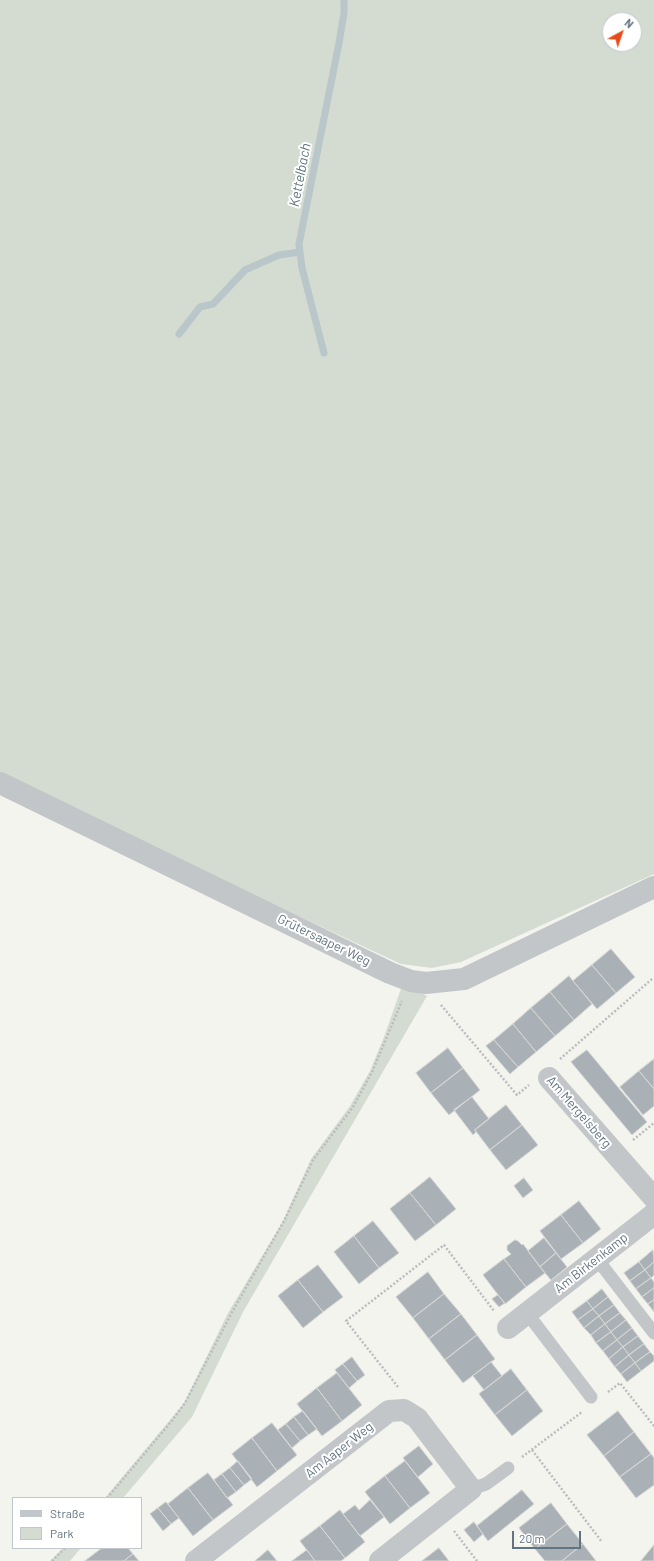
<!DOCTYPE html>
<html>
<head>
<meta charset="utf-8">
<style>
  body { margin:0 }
  #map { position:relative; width:654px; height:1561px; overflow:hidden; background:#f4f4ef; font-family:Barlow,sans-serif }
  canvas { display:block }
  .legend { position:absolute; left:12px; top:1497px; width:130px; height:52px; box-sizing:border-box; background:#fff; border:1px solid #c0c7cd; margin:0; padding:5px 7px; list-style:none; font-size:12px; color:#627381 }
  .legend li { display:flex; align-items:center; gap:8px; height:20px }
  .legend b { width:20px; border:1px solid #c0c7cd }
  .north { position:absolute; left:602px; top:12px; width:40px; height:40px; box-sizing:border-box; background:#fff; border:1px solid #c0c7cd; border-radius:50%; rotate:40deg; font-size:11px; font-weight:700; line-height:16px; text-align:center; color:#627381 }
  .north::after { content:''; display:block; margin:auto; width:14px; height:18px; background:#e84b1b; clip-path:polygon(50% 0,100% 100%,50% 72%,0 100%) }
  .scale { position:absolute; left:512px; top:1531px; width:69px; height:18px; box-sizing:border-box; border:2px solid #627381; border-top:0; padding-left:5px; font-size:12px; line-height:14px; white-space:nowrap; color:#627381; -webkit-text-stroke:3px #fff; paint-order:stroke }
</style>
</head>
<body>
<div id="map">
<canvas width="654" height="1561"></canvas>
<ul class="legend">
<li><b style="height:5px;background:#c3c6c9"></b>Straße</li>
<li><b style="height:11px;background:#d4dbd0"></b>Park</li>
</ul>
<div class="north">N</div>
<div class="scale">20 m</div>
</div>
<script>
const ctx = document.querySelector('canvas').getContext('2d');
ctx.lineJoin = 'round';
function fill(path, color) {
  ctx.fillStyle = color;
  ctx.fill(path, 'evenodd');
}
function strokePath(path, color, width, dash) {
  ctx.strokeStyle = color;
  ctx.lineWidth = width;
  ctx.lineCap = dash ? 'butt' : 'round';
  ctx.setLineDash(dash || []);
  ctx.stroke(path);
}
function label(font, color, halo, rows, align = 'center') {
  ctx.font = font + ' Barlow,sans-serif';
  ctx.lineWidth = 4;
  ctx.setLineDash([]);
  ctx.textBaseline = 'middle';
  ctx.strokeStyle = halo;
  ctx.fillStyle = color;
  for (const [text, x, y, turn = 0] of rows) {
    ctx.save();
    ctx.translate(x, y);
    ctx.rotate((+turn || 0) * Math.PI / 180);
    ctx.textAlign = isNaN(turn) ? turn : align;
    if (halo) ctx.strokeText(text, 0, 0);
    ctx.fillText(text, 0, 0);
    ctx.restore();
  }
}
const green = new Path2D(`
  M0 0H654V874L461 962 432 968 401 964 0 777ZM610 20H634V44H610Z
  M403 983 427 996 243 1312 192 1417 123 1498H105L184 1403 228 1313 283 1221 311 1159 350 1106 370 1071 384 1037Z
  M63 1548H81L70 1561H50Z`);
const stream = new Path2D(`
  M179 334 200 307 213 304 245 270 279 255 300 252
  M324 353 302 268 299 244 339 43 344 13V0`);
const building = new Path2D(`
  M611 949 635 977 616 993 592 965Z
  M592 965 616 993 597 1009 573 981Z
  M569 976 592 1004 574 1020 550 992Z
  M550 992 574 1020 555 1036 531 1008Z
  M531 1008 555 1036 536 1052 513 1024Z
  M513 1024 536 1052 518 1067 494 1040Z
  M494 1040 518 1067 510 1074 486 1046Z
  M448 1048 463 1068 431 1093 416 1073Z
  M587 1050 647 1122 632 1135 571 1062Z
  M654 1059V1089L639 1071Z
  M463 1068 480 1090 449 1115 431 1093Z
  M639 1071 654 1089V1106L643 1115 620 1087Z
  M472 1097 489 1119 475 1130 476 1132 473 1135 454 1110Z
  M506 1105 522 1125 490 1150 475 1130Z
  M522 1125 538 1145 506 1170 490 1150Z
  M430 1177 456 1209 436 1225 410 1193Z
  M524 1178 533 1190 523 1198 514 1186Z
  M410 1193 436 1225 415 1241 390 1209Z
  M579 1201 601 1229 583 1243 561 1215Z
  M561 1215 583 1243 561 1259 540 1231Z
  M373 1221 399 1253 379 1268 354 1236Z
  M354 1236 379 1268 359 1284 334 1252Z
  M544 1238 556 1253 540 1267 528 1251Z
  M515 1240 518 1241 522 1245 523 1244 545 1273 526 1287 504 1259 511 1254 507 1250V1246Z
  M653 1250 654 1262 645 1270 639 1262Z
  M556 1253 567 1267 551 1280 540 1267Z
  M504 1259 526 1287 505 1304 483 1275Z
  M639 1262 645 1270 630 1281 624 1273Z
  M654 1262V1275L651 1278 645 1270Z
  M318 1265 343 1297 323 1312 298 1280Z
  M645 1270 651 1278 636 1289 630 1281Z
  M428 1272 444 1294 413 1318 396 1297Z
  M651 1278 654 1282V1288L642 1297 636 1289Z
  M298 1280 323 1312 303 1328 278 1296Z
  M654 1288V1300L648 1304 642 1297Z
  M602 1289 608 1297 593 1309 587 1301Z
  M444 1294 461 1314 429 1339 413 1318Z
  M498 1295 505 1303 499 1307 492 1299Z
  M608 1297 614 1305 599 1316 593 1309Z
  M654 1300V1312L648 1304Z
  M587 1301 593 1309 578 1320 572 1312Z
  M614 1305 620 1313 605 1324 599 1316Z
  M593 1309 599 1316 584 1328 578 1320Z
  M620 1313 626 1320 611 1332 605 1324Z
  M461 1314 477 1335 445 1360 429 1339Z
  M599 1316 605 1324 591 1335 584 1328Z
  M626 1320 632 1328 617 1340 611 1332Z
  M605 1324 611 1332 596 1343 591 1335Z
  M632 1328 638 1336 623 1347 617 1340Z
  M611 1332 617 1340 603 1351 596 1343Z
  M477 1335 495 1359 463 1383 445 1360Z
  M638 1336 644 1344 629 1355 623 1347Z
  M617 1340 623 1347 609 1359 603 1351Z
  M644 1344 650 1352 635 1363 629 1355Z
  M623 1347 629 1355 615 1367 609 1359Z
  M650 1352 654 1356V1361L641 1371 635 1363Z
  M629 1355 635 1363 621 1374 615 1367Z
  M352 1357 365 1375 357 1381 343 1364Z
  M491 1362 502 1376 484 1390 473 1376Z
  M635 1363 641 1371 627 1382 621 1374Z
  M343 1364 357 1381 349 1388 335 1370Z
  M511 1369 527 1390 495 1415 479 1394Z
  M337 1373 362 1405 342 1421 317 1388Z
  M317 1388 342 1421 322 1436 297 1404Z
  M527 1390 543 1411 512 1436 495 1415Z
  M303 1411 317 1429 308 1435 294 1417Z
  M618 1411 634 1432 604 1456 587 1435Z
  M294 1417 308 1435 300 1441 286 1424Z
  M272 1423 297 1455 277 1471 252 1438Z
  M286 1424 300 1441 292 1448 278 1430Z
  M634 1432 651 1454 620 1477 604 1456Z
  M252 1438 277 1471 257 1487 232 1454Z
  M419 1446 433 1464 418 1477 403 1458Z
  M651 1454 654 1458V1485L636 1498 620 1477Z
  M238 1461 252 1479 244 1485 230 1468Z
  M405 1461 430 1493 410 1508 385 1476Z
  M230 1468 244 1485 236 1492 222 1474Z
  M208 1473 233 1505 213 1520 188 1488Z
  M222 1474 236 1492 227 1498 214 1480Z
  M385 1476 410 1508 390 1524 365 1492Z
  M188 1488 213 1520 193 1536 168 1504Z
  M522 1490 534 1504 488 1541 477 1526Z
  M370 1500 384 1517 360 1536 343 1514 355 1505 359 1510Z
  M166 1502 179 1518 171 1524 158 1508Z
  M551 1503 567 1524 535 1549 519 1528Z
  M158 1508 171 1524 163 1531 150 1514Z
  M340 1510 365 1542 345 1558 320 1526Z
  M474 1522 483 1534 474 1542 464 1530Z
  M567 1524 583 1544 562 1561H545L535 1549Z
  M320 1526 345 1558 341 1561H315L300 1541Z
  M583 1544 596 1561H562Z
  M654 1545V1561H641Z
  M102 1548H128L133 1554 124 1561H85Z
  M439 1548 449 1561H422Z
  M268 1550 277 1561H255Z
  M307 1550 315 1561H292Z
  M133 1554 139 1561H124Z`);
const path = new Path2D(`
  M441 1005 517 1095 529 1085
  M560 1059 652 979
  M633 1140 654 1123
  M398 1387 346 1321 444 1245 494 1311
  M608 1392 620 1383 654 1426
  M532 1450 602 1542
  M522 1457 582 1412
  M107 1498 171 1422 185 1403 231 1314 284 1221 313 1160 353 1107 372 1072 402 1001
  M454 1531 477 1561
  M52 1561 65 1548`);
const service = new Path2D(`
  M597 1259 654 1333
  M527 1313 591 1397
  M471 1489 486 1484 508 1468`);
const minor = new Path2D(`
  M0 783 390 973 411 981 426 983 464 979 654 887
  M549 1078 654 1198
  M508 1328 654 1214
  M196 1561 389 1411 404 1410 417 1418 471 1489 380 1561`);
const streetNames = [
  ["Grütersaaper Weg",324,940,26],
  ["Am Mergelsberg",579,1112,49],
  ["Am Birkenkamp",591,1263,-38],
  ["Am Aaper Weg",339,1450,-38]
];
const waterNames = [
  ["Kettelbach",300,175,-79]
];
fill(green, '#d4dbd0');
strokePath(stream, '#b9c6ca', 7);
fill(building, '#a9b1b6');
strokePath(building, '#d5d5d2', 1);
strokePath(path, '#babcbe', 2.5, [2, 2]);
strokePath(service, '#c3c6c9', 13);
strokePath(minor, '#c3c6c9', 22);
label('13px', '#627381', '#fff', streetNames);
label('italic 14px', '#5d767f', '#fff', waterNames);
</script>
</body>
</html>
